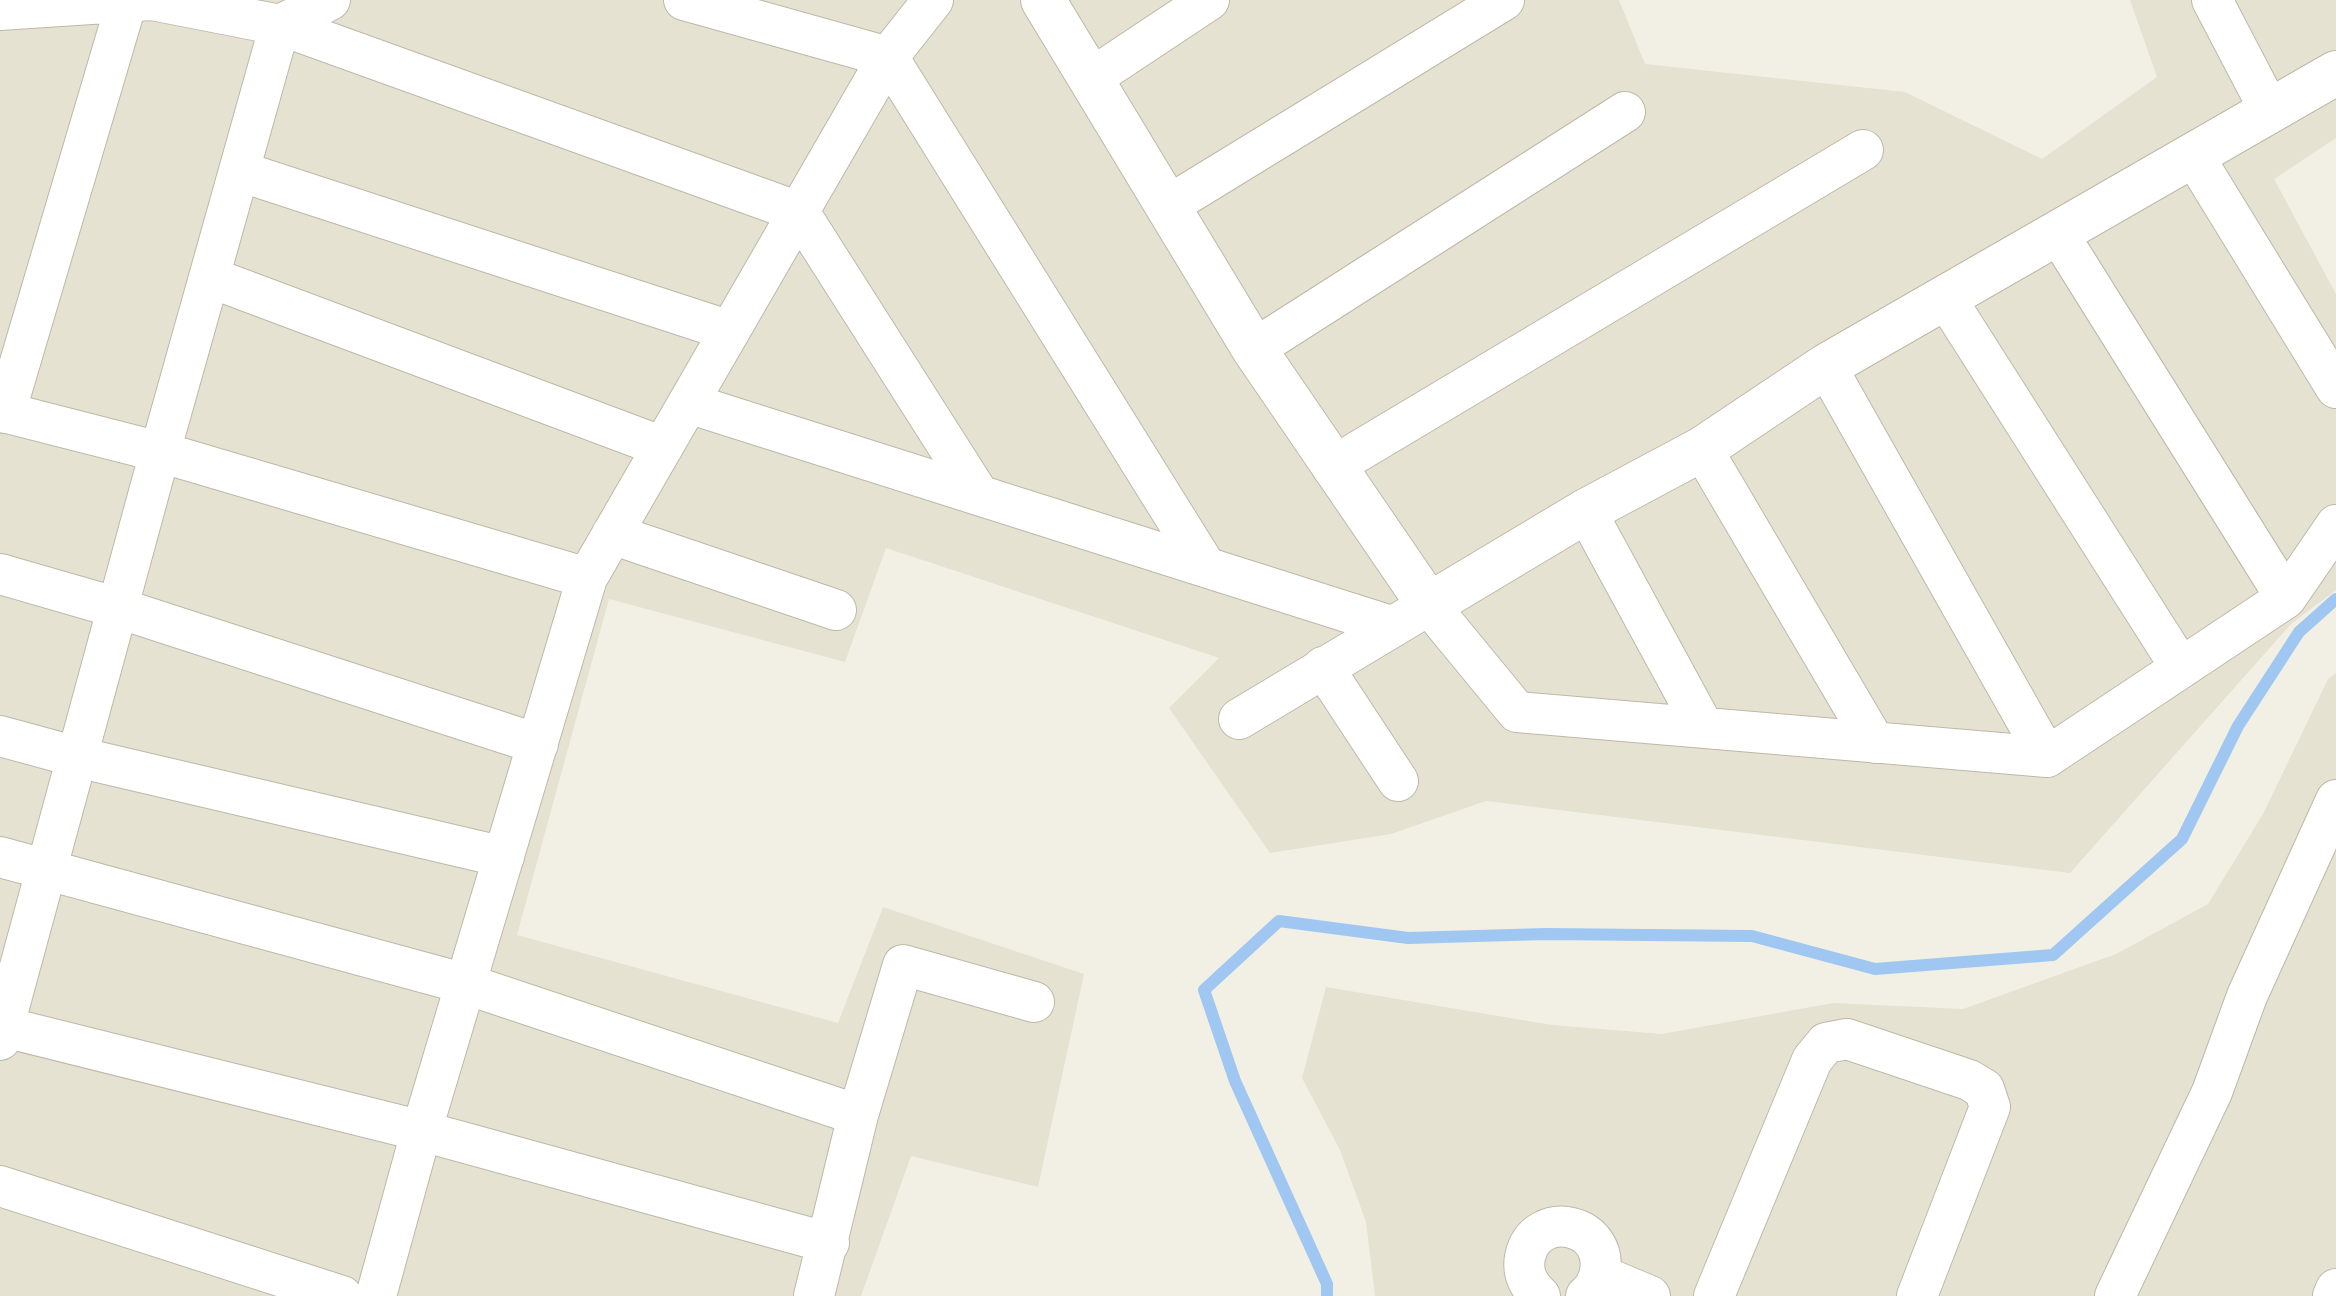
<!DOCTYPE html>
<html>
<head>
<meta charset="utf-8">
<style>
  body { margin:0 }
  canvas { display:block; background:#f2f0e4 }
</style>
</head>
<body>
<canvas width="2336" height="1296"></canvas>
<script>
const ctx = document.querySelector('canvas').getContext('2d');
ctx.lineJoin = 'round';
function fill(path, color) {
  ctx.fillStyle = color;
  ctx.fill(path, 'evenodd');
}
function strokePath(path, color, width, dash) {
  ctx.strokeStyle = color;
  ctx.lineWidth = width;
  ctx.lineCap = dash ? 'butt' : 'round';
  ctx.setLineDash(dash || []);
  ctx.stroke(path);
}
const residential = new Path2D(`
  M0 0H1619L1645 64 1905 92 2042 159 2157 77 2130 0H2336V138L2274 179 2336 294V590L2291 624 2070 873 1486 801 1391 834 1270 853 1169 708 1219 658 886 548 845 662 609 599 517 935 838 1023 883 907 1084 974 1038 1187 911 1156 861 1296H0Z
  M2336 673V1296H1375L1366 1222 1340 1150 1302 1078 1326 987 1552 1025 1662 1034 1833 1003 1963 1009 2116 954 2208 904 2263 814 2328 679Z`);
const stream = new Path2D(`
  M1327 1296V1284L1235 1081 1204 990 1279 921 1408 938 1545 934 1752 936 1875 969 2053 955 2182 839 2238 726 2299 632 2336 599`);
const minor = new Path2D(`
  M684 0 888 57 1206 567
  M2212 0 2270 111
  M0 10 152 0 280 25 330 0
  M1090 79 1209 0
  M2193 155 2336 388
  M239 171 730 331
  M1166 207 1504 0
  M2057 232 2286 598
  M209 277 663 447
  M1945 297 2181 668
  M1254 349 1625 112
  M1826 366 2047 757
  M688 403 1391 626
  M0 411 160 452 587 578
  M5 413 127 1
  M1702 449 1875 743
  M1332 467 1863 150
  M1586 511 1704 728
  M612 534 836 610
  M0 574 118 608 538 744
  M1323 667 1398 781
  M1239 719 1429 605 1517 712 2047 757 2286 598 2336 525
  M0 736 77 757 504 857
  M0 857 466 984 858 1115
  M0 1026 422 1131 829 1243
  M0 1040 160 452 280 25 799 212 979 495
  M0 1186 342 1296
  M1600 1275 1650 1296
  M376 1296 420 1136 587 578 888 57 933 0
  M814 1296 858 1115 903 965 1034 1002
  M1540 1296C1528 1285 1522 1273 1525 1257 1536 1206 1613 1224 1599 1276 1597 1284 1592 1291 1586 1296
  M1714 1296 1812 1060 1826 1043 1847 1039 1969 1080 1984 1089 1990 1107 1917 1296
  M2115 1296 2212 1092 2247 996 2336 800
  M2333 1296 2336 1289`);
const tertiary = new Path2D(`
  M1043 0 1254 349 1429 605 1586 511 1702 449 1826 366 2336 73`);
fill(residential, '#e6e2d2');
strokePath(stream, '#9fc7f1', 12);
strokePath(minor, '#beb8a7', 42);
strokePath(tertiary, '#beb8a7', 46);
strokePath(minor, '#fff', 40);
strokePath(tertiary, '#fff', 44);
</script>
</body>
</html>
